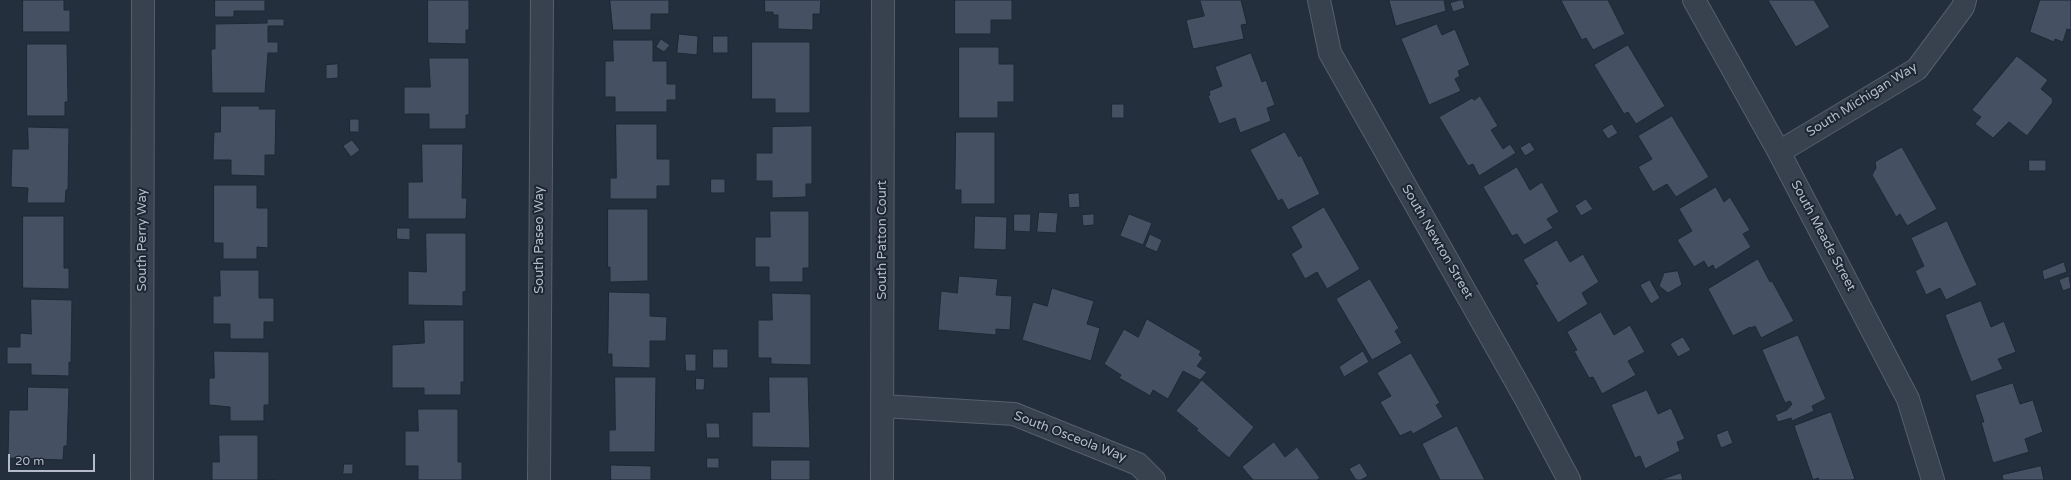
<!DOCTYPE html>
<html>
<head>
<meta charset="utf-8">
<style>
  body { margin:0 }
  #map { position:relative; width:2071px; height:480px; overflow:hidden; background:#242f3e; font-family:"Varela Round",sans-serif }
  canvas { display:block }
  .scale { position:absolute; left:8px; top:454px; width:87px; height:18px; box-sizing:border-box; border:2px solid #b4bcc9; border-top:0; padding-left:5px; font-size:12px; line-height:14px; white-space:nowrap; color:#b4bcc9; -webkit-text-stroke:3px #1d2633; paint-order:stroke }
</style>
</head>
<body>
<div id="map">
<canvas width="2071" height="480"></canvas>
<div class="scale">20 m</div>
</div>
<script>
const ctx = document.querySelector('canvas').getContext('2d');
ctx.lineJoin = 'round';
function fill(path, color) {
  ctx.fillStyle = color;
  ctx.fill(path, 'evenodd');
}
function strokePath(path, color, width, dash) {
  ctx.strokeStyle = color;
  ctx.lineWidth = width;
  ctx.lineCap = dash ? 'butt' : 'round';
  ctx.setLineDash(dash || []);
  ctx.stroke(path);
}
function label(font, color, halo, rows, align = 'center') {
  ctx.font = font + ' "Varela Round",sans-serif';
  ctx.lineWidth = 4;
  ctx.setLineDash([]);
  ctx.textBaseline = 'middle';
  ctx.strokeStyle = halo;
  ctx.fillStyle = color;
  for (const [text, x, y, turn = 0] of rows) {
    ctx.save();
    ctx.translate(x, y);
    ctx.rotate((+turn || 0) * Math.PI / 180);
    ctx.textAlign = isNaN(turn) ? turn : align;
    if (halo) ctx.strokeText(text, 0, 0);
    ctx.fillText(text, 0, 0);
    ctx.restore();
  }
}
const building = new Path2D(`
  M23 0H64V10H70V32H23Z
  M215 0H265V11H234V17H215Z
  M428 0H469V30H466V44L428 43Z
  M610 0H669V14H651V30H613Z
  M765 0H821L820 14H813V30L778 29V15H773V12H765Z
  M955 0H1012V20H991V34H955Z
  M1200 0H1241L1247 24 1241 25 1244 39 1193 49 1186 20 1204 16Z
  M1389 0H1444L1446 11 1396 26Z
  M1460 0H1465L1463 1 1465 8 1453 12 1450 3Z
  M1561 0H1608L1625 34 1593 50 1586 38 1582 40Z
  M1768 0H1814L1830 27 1796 47Z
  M2040 0H2071V30L2067 29 2063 42 2055 39 2054 42 2030 32Z
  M267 19H284V26H268V42H278V53H268L265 93H212L211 49H215V24L267 23Z
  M1437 24 1442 35 1455 29 1470 65 1458 71 1460 76 1455 79 1461 91 1429 105 1401 39Z
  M679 34 698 36 697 55 677 53Z
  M713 36H728V53H713Z
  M661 39 670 45 664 52 656 47Z
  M613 40H653V61H667V84H676V100H667V112H615V97H605V61H613Z
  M752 42H810V113H775V99H752Z
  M27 44H67L68 102H65V116H27Z
  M1628 45 1665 106 1636 124 1628 112 1624 114 1594 65Z
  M959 47H999V64H1014V102H998V118H959Z
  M1251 53 1262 82 1266 80 1275 105 1267 108 1271 121 1240 133 1235 118 1219 124 1208 96 1210 95 1209 91 1222 86 1215 67Z
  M2017 56 2048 80 2041 89 2053 99 2052 100 2053 102 2027 136 2009 122 1993 138 1975 124 1981 117 1972 110Z
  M429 58H469V115H466V129H429V114H404V87H430Z
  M338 64V78L326 79V65Z
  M1480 96 1498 126 1491 130 1503 149 1510 144 1516 153 1479 176 1473 164 1468 166 1439 117 1472 98 1474 100Z
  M1112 104H1124V118H1112Z
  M221 106H260L259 109H276L275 155H265V176L231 175V160H213L214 132H220Z
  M1672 116 1709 177 1676 197 1667 184 1653 192 1638 167 1652 159 1638 136Z
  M350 119H359V132H350Z
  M616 124H657V159H670V186H657V199H610V178H616Z
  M1612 124 1618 133 1608 139 1602 130Z
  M812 126V184H806V197L772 198V181H756V153H772V127Z
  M28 127 69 128 68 190H66L65 203H27L28 188 11 187 12 149H28Z
  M956 132H995V204H961V190H955Z
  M1285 132 1299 157 1301 155 1320 194 1288 210 1282 199 1278 201 1250 150Z
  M352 140 360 150 351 157 343 146Z
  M1530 142 1535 150 1525 156 1520 148Z
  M422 144H463L462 198H467L466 219H408V182H422Z
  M1902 147 1937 209 1907 226 1900 214 1896 217 1872 175 1876 168 1875 162Z
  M2029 160H2046V171H2029Z
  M1517 167 1530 190 1542 182 1559 212 1547 219 1553 228 1524 245 1517 234 1512 236 1483 187Z
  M711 179H725V193H711Z
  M214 185H257V208H268V248L257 247V259H223V243H214Z
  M1716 187 1724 202 1730 197 1750 230 1743 234 1751 247 1715 270 1713 265 1708 268 1704 261 1694 267 1677 240 1692 231 1679 209Z
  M1079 193 1080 207 1069 208 1068 194Z
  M1586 199 1593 209 1581 216 1575 206Z
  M1324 207 1360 269 1327 289 1317 272 1305 279 1291 254 1302 247 1291 227Z
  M608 209H648V281L610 282V267H608Z
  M770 211H809V268H803V282H769V267H755V237H770Z
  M1039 212 1058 213 1056 233 1037 232Z
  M1014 214H1031L1030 232 1014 231Z
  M1094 214V225L1083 226 1082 215Z
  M1129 214 1152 223 1143 245 1120 236Z
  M23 216H64V268H69V289L23 288Z
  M975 216 1007 217 1006 250 974 249Z
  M1947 221 1977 285 1946 300 1940 288 1926 295 1915 271 1924 266 1911 238Z
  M397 228H410V240L397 239Z
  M426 233H466V291L463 292V306L408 305V271L426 272Z
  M1150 234 1162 240 1157 252 1145 247Z
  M1557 240 1570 262 1583 254 1599 282 1582 293 1588 304 1558 323 1535 285 1538 284 1523 260Z
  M1758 259 1770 282 1772 281 1794 321 1761 338 1755 326 1751 328 1750 327 1733 336 1708 289Z
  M2064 262 2067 272 2044 280 2042 271Z
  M220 270H259V298H274V322H264V339H230V324H213V296H220Z
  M1678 271 1682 285 1668 293 1659 286 1664 273Z
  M959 276 998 279 996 295 1012 296 1010 330 996 329V335L938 330 941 291 957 293Z
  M2069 276 2071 288 2063 291 2059 280Z
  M1370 279 1399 328 1395 331 1402 343 1372 360 1336 299Z
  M1650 280 1660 298 1651 304 1640 285Z
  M1052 288 1094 301 1087 324 1100 328 1091 361 1022 340 1033 302 1047 306Z
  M609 292 650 293V316L667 317 666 341H650V368L612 367V354H608Z
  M772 293 811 294V365L771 364V358H758V320H772Z
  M31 299 72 300 71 363 69 362V376L31 375V364H7V347H20V333L31 334Z
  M1981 301 1991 327 2004 321 2016 352 1998 359 2003 369 1971 382 1945 315Z
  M1601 312 1614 335 1630 325 1645 352 1628 361 1636 375 1602 394 1593 377 1589 378 1574 351 1577 350 1567 332Z
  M1147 319 1201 351 1199 355 1203 358 1197 366 1207 372 1200 380 1183 371 1168 399 1153 390 1150 396 1147 394 1119 378 1121 375 1104 364 1124 329 1138 337Z
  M424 320H464V382H461V395H424V388H392V345L424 343Z
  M1798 335 1826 399 1812 406 1814 411 1792 421 1791 418 1778 422 1775 415 1787 410 1792 404 1790 401 1785 403 1762 350Z
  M1683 337 1691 350 1678 357 1670 344Z
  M713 349H728V368H713Z
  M214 351 269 352V405H264V421H230V407L209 405V378H214Z
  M1363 351 1369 362 1344 377 1339 367Z
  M1411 353 1440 403 1436 405 1443 417 1413 434 1411 431 1400 436 1380 402 1391 396 1377 373Z
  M685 354H696V371H686Z
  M615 377H656L655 452H609V430H615Z
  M769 377H808L810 448 752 447V412H769Z
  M696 378 705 379 704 390H696Z
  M1202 380 1254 427 1229 458 1196 430 1198 429 1176 411Z
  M2013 383 2020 404 2033 400 2043 432 2025 439 2029 452 1993 463 1981 422H1984L1975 395Z
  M28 387 69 388 67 446H64L63 460 8 458 9 410H27Z
  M1647 390 1658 414 1671 408 1685 439 1677 442 1680 451 1645 469 1640 456 1635 458 1611 405Z
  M418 409H458V462H462V480H418V466H405V431H418Z
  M1831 412 1855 479 1852 480H1819L1818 478 1813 480 1794 426Z
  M706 423H719L720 438H707Z
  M1457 426 1484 478 1485 480H1440L1422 444Z
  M1728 430 1733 443 1721 448 1716 435Z
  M219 435H258V480H276H212V462H219Z
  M1274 442 1285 457 1297 447 1320 478 1317 480H1253L1242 467Z
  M707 458H719V468H707Z
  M771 460H810V480H771Z
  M1360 463 1368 476 1361 480H1356L1349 469Z
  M344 464H353V474H343Z
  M611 465 651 466V480H611Z
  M2041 466 2044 480H2003L2002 475Z
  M1681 473 1683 480H1660Z`);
const street = new Path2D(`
  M1319 0 1330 53 1526 399 1569 480
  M1694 0 1779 152 1908 399 1933 480
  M1779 152 1917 69 1963 7 1965 0
  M883 406 1014 414 1138 464 1154 480
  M142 480 143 0
  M539 480 542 0
  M882 480 883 0`);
const streetNames = [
  ["South Michigan Way",1862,100,-32],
  ["South Meade Street",1823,236,62],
  ["South Perry Way",143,240,-90],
  ["South Paseo Way",540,240,-90],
  ["South Patton Court",883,240,-90],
  ["South Newton Street",1437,242,60],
  ["South Osceola Way",1070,437,21]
];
fill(building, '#455162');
strokePath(building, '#1f2835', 1);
strokePath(street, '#565f6c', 24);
strokePath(street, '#38414e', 22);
label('13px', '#b4bcc9', '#1d2633', streetNames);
</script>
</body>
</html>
